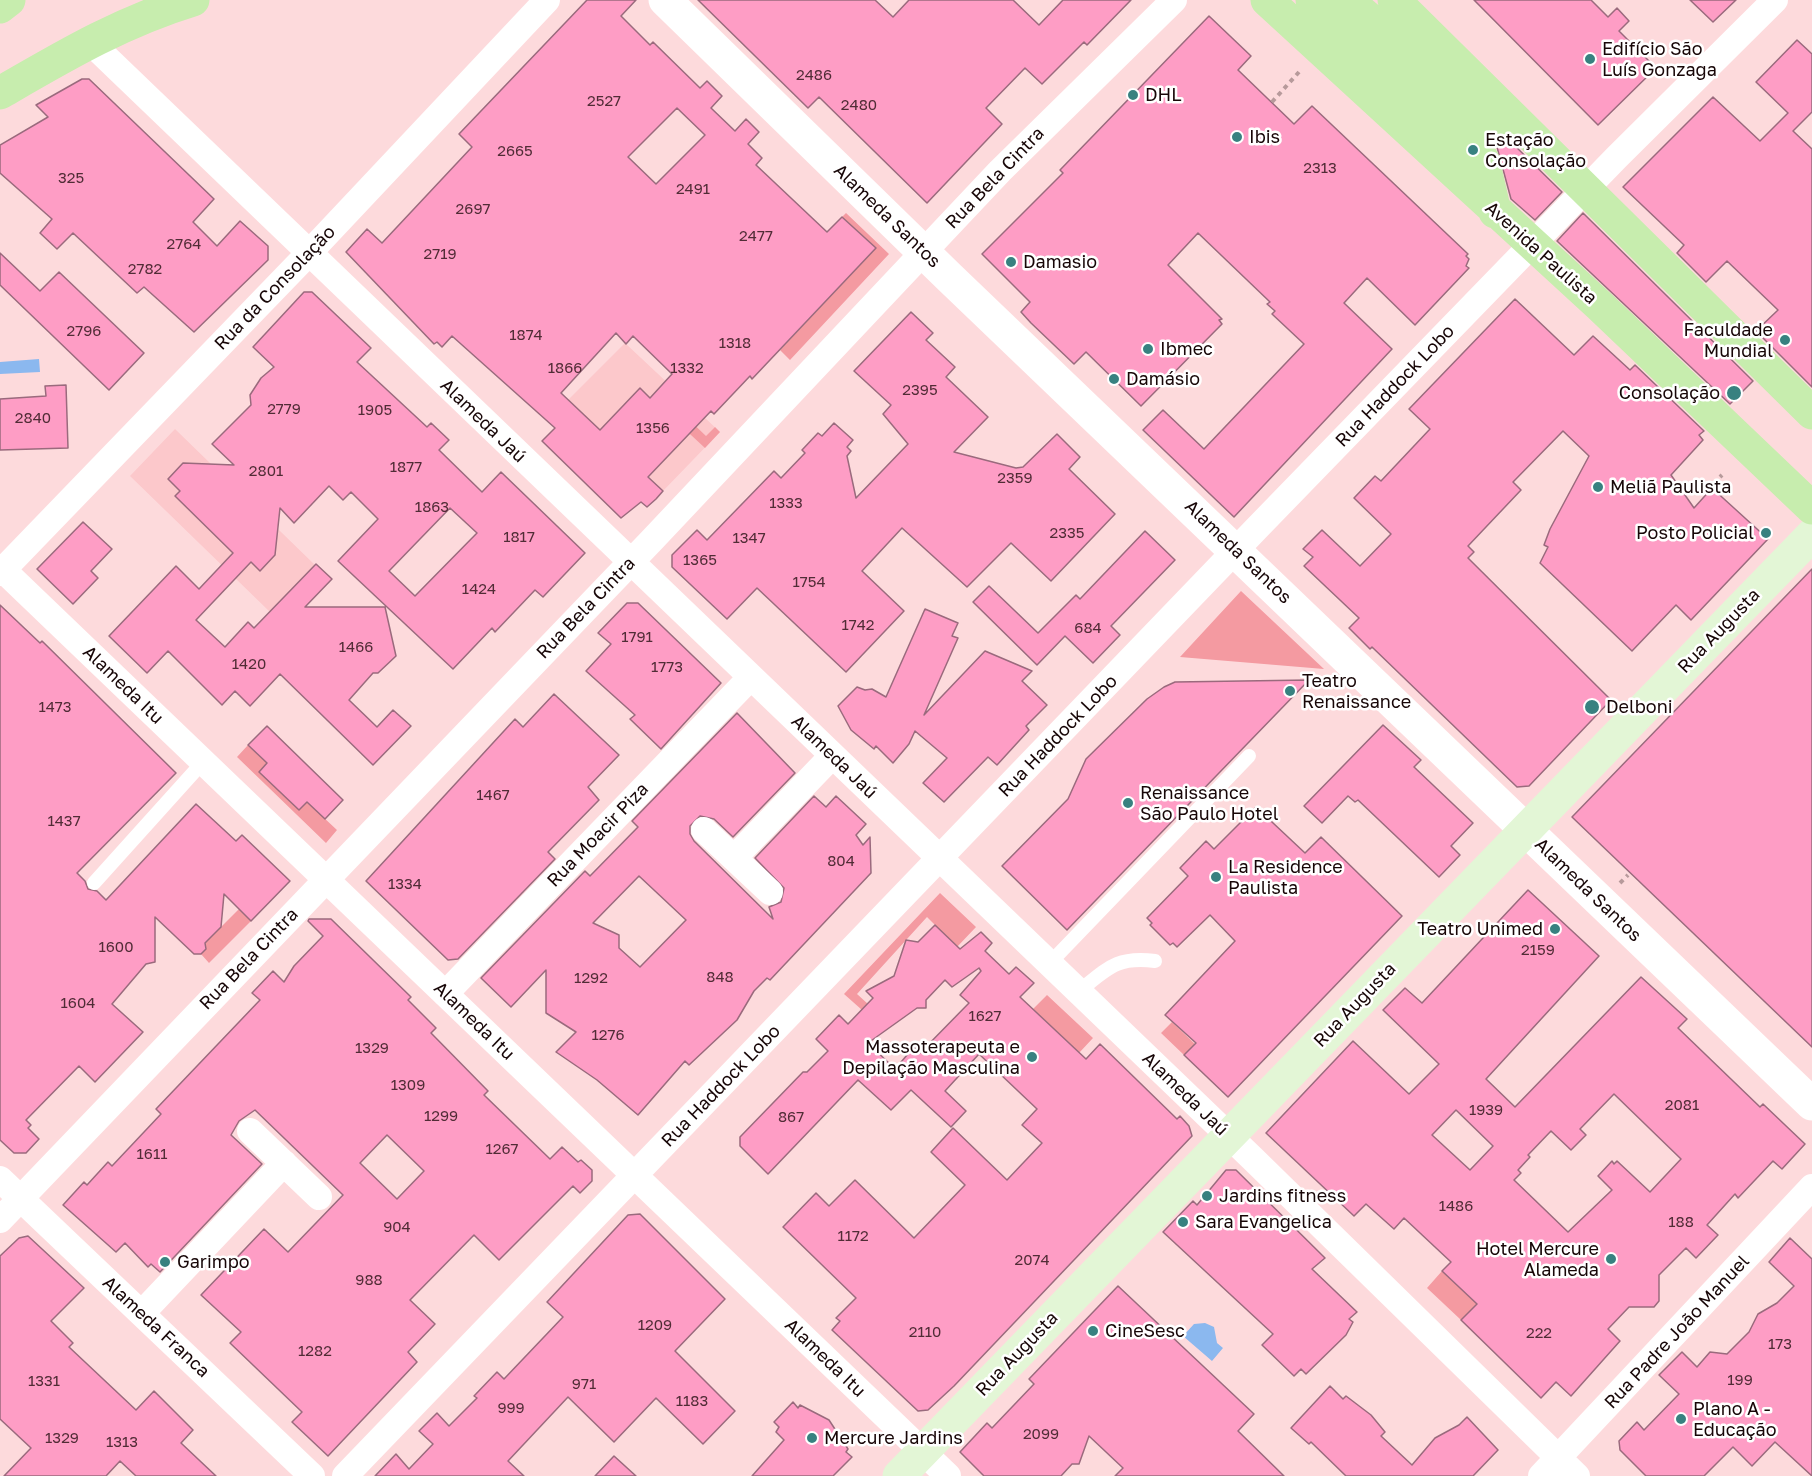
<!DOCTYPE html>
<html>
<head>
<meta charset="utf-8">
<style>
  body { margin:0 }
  canvas { display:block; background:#fddadc }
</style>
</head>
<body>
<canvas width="1812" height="1476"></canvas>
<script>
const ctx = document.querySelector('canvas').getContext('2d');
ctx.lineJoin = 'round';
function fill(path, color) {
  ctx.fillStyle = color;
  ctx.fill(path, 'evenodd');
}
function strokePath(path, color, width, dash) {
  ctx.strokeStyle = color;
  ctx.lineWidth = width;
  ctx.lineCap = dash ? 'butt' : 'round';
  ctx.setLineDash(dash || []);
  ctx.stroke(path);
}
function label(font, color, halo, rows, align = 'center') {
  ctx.font = font + ' "Golos Text",sans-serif';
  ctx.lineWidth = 5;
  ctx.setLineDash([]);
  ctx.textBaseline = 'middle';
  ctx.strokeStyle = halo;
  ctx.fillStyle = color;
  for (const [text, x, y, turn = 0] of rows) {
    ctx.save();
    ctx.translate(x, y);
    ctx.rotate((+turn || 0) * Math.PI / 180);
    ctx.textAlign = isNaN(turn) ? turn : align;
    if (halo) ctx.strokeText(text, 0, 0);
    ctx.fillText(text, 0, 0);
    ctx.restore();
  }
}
const built = new Path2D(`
  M625 343 720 432 663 491 568 400Z
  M175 429 315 565 270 612 130 476Z`);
const green = new Path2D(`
  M846 213 889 254 790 360 780 350 876 248 842 217Z
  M684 415 706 436 715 427 720 432 705 448 677 422Z
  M1241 591 1324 669 1180 657Z
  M248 745 267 763 299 810 307 802 337 830 326 843 237 757Z
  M940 893 976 927 957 947 927 917 857 994 868 1004 862 1010 844 994Z
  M239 909 251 921 209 963 201 954 206 949 205 943Z
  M1047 995 1093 1038 1079 1053 1033 1009Z
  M1172 1022 1195 1044 1184 1055 1161 1033Z
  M1442 1271 1477 1304 1461 1320 1427 1288Z`);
const water = new Path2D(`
  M39 359 40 372 0 374V362Z
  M1205 1323 1214 1327 1217 1343 1223 1348 1212 1361 1183 1336 1194 1324Z`);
const building = new Path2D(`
  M587 0H636L621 16 650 45 653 42 700 88 707 81 722 96 711 108 735 131 746 119 759 132 748 144 762 158 756 165 827 232 842 217 876 248 752 379 750 376 714 414 711 411 648 477 663 491 656 499 647 507 641 502 621 518 542 441 555 428 452 336 442 347 437 342 434 344 346 252 367 229 382 243 472 147 459 134ZM677 108 705 135 656 184 628 157ZM616 333 626 344 633 336 672 374 650 398 640 388 600 430 561 393Z
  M698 0H875L893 17 909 0H1013L1039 25 1063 0H1131L1087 45 1084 42 1042 84 1025 68 986 108 1002 124 927 203 819 97 808 108Z
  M1474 0H1591L1608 17 1617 8 1629 21 1619 31 1656 68 1598 125Z
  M1690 0H1736L1713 22Z
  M1209 16 1251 56 1238 70 1294 124 1312 106 1468 254 1466 256 1469 259 1466 266 1469 268 1415 325 1367 278 1344 303 1392 349 1234 517 1143 430 1163 410 1204 449 1304 344 1272 314 1275 311 1267 304 1270 302 1198 233 1168 265 1222 319 1219 320 1222 324 1141 406 1086 352 1074 364 1031 323 1021 312 1030 302 982 254 1063 173 1060 170Z
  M1797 40 1812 54V112L1793 131 1812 149V387L1756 331 1778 310 1727 261 1706 282 1677 253 1684 245 1623 187 1713 97 1760 141 1788 113 1756 82Z
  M82 79H89L214 199 193 222 217 246 240 221 268 246V260L194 332 144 287 137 293 73 233 57 249 40 233 52 219 0 173V145L48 117 36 105Z
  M1511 142 1562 192 1535 220 1511 199 1497 147Z
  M1583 213 1753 381 1730 404 1557 241Z
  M0 253 40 291 59 272 144 353 109 390 0 285Z
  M304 292H312L371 348 357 362 427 427 431 423 449 440 439 450 482 492 501 472 585 553 543 597 535 590 495 632 492 628 453 669 338 561 378 519 351 492 343 500 329 486 294 523 280 508 275 555 260 571 251 562 196 620 225 647 248 622 254 628 316 564 332 579 305 607H385L396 656 378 673H373L349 700 377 727 393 710 411 726 373 765 280 674 250 706 235 691 222 705 168 651 147 673 109 636 176 566 199 589 233 553 175 496 180 491 168 479 183 463 234 465 212 444 251 405 250 395 261 378 274 367 253 347ZM450 508 477 533 415 596 389 571Z
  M1515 299 1574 355 1593 336 1630 370 1635 365 1704 431 1699 435 1703 440 1671 475 1694 508 1712 488 1768 539 1691 620 1676 605 1632 651 1540 563 1548 547 1544 545 1550 529 1589 456 1563 431 1513 482 1521 490 1468 546 1474 552 1468 558 1611 700 1529 786 1517 787 1372 647 1370 649 1349 628 1359 618 1304 566 1313 557 1303 549 1322 530 1360 566 1391 534 1354 498 1375 476 1381 481 1430 429 1409 409Z
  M911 312 933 333 926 340 955 367 946 377 988 417 954 452 1016 468 1023 467 1057 434 1080 457 1069 469 1115 514 1051 581 1011 543 967 587 902 528 862 571 904 611 846 672 757 588 727 619 672 567V555L697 530 707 540 774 471 781 478 805 453 802 450 818 433 822 436 834 423 853 440 847 447 851 451 847 456 856 498 908 444 883 414 891 405 854 371Z
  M66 385 68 448 0 450V399L46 396 45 386Z
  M83 522 112 549 91 571 98 578 73 604 37 569Z
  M1145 531 1175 560 1111 626 1120 635 1093 663 1065 636 1037 665 973 602 989 586 1038 633 1076 595 1080 599Z
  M1812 569V1047L1572 817Z
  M627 603H638L721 683 661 749 630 719 635 715 586 671 611 644 598 633Z
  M0 605 40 643 42 641 176 773 77 873 85 881 88 889 97 891 106 900 196 804 236 841 242 835 290 881 251 921 224 894 221 927 205 943 206 949 201 954H194L155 917V962L146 964 112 1004 143 1032 95 1082 79 1066 26 1120 31 1125 28 1128 39 1139 26 1153H14L0 1140Z
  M925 609 958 623 952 636 958 638 924 715 985 651 1032 671 1022 681 1047 705 1026 726 1029 730 997 765 988 757 944 802 923 783 947 758 915 731 909 744 893 763 876 746 874 749 851 730 838 706 857 687 865 690 872 689 886 697Z
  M1309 680 1067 930 1002 866 1068 799 1086 759 1147 699 1164 687 1175 682Z
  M554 694 619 755 588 787 599 800 548 852 555 859 458 959 448 960 366 881 515 719 523 727Z
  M737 713 795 773 733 837 714 819 700 816 690 826V834L694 841 773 919 769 907 781 902 784 888 755 858 814 796 826 807 836 796 866 824 856 835 863 845 870 837 871 873 770 980 767 978 754 991 737 1020 689 1065 685 1061 638 1115 597 1080 556 1052 576 1032 546 1013V970L511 1007 481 978 585 871 590 876 638 827 632 821ZM639 876 686 920 640 967 619 948V935L593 923Z
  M1383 725 1421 760 1414 767 1473 823 1451 846 1460 855 1439 877 1358 800 1355 802 1348 796 1322 823 1304 806Z
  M267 726 343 800 325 819 307 802 299 810 259 772 267 763 248 745Z
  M1256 807 1305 853 1321 837 1402 916 1228 1097 1184 1055 1196 1043 1165 1015 1235 941 1210 915 1177 947 1173 943 1170 945 1150 925 1152 923 1147 918 1188 876 1180 868 1206 841 1214 849Z
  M1528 890 1599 956 1486 1079 1515 1107 1641 977 1687 1019 1678 1028 1760 1107 1763 1104 1805 1144 1782 1169 1773 1161 1738 1198 1735 1194 1707 1225 1718 1235 1696 1258 1686 1248 1659 1275V1301L1654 1307H1629L1608 1329 1620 1341 1571 1396 1556 1382 1541 1398 1461 1320 1477 1304 1442 1271 1451 1262 1404 1218 1394 1229 1366 1204 1354 1216 1266 1133 1353 1041 1409 1094 1439 1064 1383 1010 1405 988 1422 1003ZM1614 1094 1681 1159 1650 1192 1617 1161 1614 1164 1612 1161 1598 1176 1612 1190 1568 1232 1514 1180 1521 1173 1518 1170 1530 1157 1528 1155 1551 1131 1571 1150 1586 1135 1580 1129ZM1456 1110 1493 1146 1470 1170 1432 1135Z
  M309 919H331L411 997 408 1000 436 1028 431 1033 488 1091 484 1095 550 1159 562 1147 578 1162 581 1160 592 1170V1181L580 1193 573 1186 499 1260 474 1235 410 1300 435 1324 408 1352 417 1362 328 1456 292 1422 302 1412 230 1343 241 1332 201 1295 264 1229 288 1252 343 1195 255 1110 239 1121 231 1135 262 1164 160 1272 151 1264 148 1267 125 1243 116 1252 63 1205 84 1182 87 1185 108 1162 112 1166 161 1114 156 1109 260 1000 252 993 273 971 284 982 294 966 323 936 308 921ZM387 1135 424 1171 397 1199 360 1163Z
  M935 925 960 949 981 932 992 943 985 951 1009 974 1016 967 1034 983 1020 997 1086 1059 1100 1044 1177 1119 1180 1116 1189 1126 1192 1136 954 1386 928 1410 918 1411 832 1330 840 1321 836 1318 856 1298 783 1227 816 1193 829 1206 855 1180 914 1238 965 1185 931 1152 953 1128 1007 1180 1042 1143 1022 1125 1037 1109 979 1054 945 1091 966 1111 951 1127 911 1090 891 1110 858 1080 768 1174 740 1146V1137L803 1072H807L828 1051 816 1039 839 1015 848 1024 873 998 866 991 894 976 906 940 918 942ZM979 968 981 971 960 995 969 1003 920 1053 914 1047 895 1069 868 1043 917 1008H926V1000L945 980 952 987Z
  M1226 1170H1236L1325 1258 1312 1269 1357 1312 1349 1319 1353 1322 1346 1335 1306 1374 1301 1369 1294 1376 1262 1345 1273 1334 1163 1232 1193 1201 1197 1205Z
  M640 1214 725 1299 675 1351 735 1411 703 1444 656 1398 614 1442 568 1397 508 1461 524 1476H375L396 1454 409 1469 433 1444 419 1431 437 1413 449 1426 477 1398 474 1396 497 1372 504 1379 563 1317 547 1302 628 1215Z
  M28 1236 84 1288 51 1321 73 1343 69 1347 136 1410 154 1391 193 1430 181 1443 216 1476H136L120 1461 106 1476H4L31 1448 0 1419V1256L19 1238Z
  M1790 1238 1812 1259V1476L1775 1442 1752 1466 1733 1447 1704 1476H1646L1620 1450 1619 1441 1637 1422 1644 1430 1679 1394 1659 1375 1682 1352 1697 1367 1710 1352 1727 1354 1749 1332 1758 1314 1777 1303 1794 1286 1769 1262Z
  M1118 1286 1254 1414 1238 1431 1284 1476H1115L1123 1468 1089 1436 1079 1464H1072L1061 1476H984L960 1452 987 1423 992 1428 1034 1384 1029 1379Z
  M1330 1386 1343 1399 1346 1396 1371 1415 1385 1432 1381 1436 1412 1465 1435 1438 1459 1425 1467 1417 1498 1450 1473 1476H1346L1311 1442 1309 1444 1291 1428Z
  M793 1402 798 1408 800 1405 829 1420 848 1449 846 1452 852 1457 833 1476H752L784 1440 776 1432 779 1427 774 1422Z
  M614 1456 636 1476H595Z`);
const path = new Path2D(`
  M1272 102 1299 72
  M1720 477 1722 475
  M1620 883 1628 875`);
const service = new Path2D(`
  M94 883 203 762
  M1049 964 1249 756
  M1078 992C1107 969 1116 956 1155 961`);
const minor = new Path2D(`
  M89 41 1252 1158 1577 1476
  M0 567 948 1476
  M0 573 308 254 547 0
  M704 830 770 892
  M734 858 832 756
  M445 994 751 677
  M250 1131 319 1197
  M0 1179 312 1476
  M0 1220 653 539 1000 171 1174 0
  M142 1313 284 1163
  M345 1476 1257 528 1616 158 1775 0
  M1541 1476 1812 1187`);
const tertiary = new Path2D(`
  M665 0 949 277 1812 1104`);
const secondary = new Path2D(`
  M899 1476 1812 535`);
const primary = new Path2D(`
  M1267 0 1599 305 1812 508
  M1312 0 1475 148 1483 160 1495 212
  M1347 0 1498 129
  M1394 0 1812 413
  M0 7 9 0
  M0 93C64 56 121 22 193 0`);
const markers = [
  [1590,59,6,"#388180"],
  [1133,95,6,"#388180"],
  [1237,137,6,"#388180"],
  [1473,150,6,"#388180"],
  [1011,262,6,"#388180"],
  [1785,340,6,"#388180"],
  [1148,349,6,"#388180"],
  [1114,379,6,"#388180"],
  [1734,393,8,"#388180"],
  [1598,487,6,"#388180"],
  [1766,533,6,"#388180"],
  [1290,691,6,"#388180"],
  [1592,707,8,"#388180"],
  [1128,803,6,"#388180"],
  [1216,877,6,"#388180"],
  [1555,929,6,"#388180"],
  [1032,1057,6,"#388180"],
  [1207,1196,6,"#388180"],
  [1183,1222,6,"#388180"],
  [1611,1259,6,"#388180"],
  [165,1262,6,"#388180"],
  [1093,1331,6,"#388180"],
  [1681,1419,6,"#388180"],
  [812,1438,6,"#388180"]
];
const numberNames = [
  ["2486",814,75],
  ["2527",604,101],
  ["2480",859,105],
  ["2665",515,151],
  ["2313",1320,168],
  ["325",71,178],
  ["2491",693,189],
  ["2697",473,209],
  ["2477",756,236],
  ["2764",184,244],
  ["2719",440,254],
  ["2782",145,269],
  ["2796",84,331],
  ["1874",526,335],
  ["1318",735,343],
  ["1866",565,368],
  ["1332",687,368],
  ["2395",920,390],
  ["2779",284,409],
  ["1905",375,410],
  ["2840",33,418],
  ["1356",653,428],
  ["1877",406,467],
  ["2801",266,471],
  ["2359",1015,478],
  ["1333",786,503],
  ["1863",432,507],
  ["2335",1067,533],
  ["1817",519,537],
  ["1347",749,538],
  ["1365",700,560],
  ["1754",809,582],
  ["1424",479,589],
  ["1742",858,625],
  ["684",1088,628],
  ["1791",637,637],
  ["1466",356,647],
  ["1420",249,664],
  ["1773",667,667],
  ["1473",55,707],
  ["1467",493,795],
  ["1437",64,821],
  ["804",841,861],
  ["1334",405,884],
  ["1600",116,947],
  ["2159",1538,950],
  ["848",720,977],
  ["1292",591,978],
  ["1604",78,1003],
  ["1627",985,1016],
  ["1276",608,1035],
  ["1329",372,1048],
  ["1309",408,1085],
  ["2081",1682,1105],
  ["1939",1486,1110],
  ["1299",441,1116],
  ["867",791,1117],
  ["1267",502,1149],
  ["1611",152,1154],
  ["1486",1456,1206],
  ["188",1681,1222],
  ["904",397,1227],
  ["1172",853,1236],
  ["2074",1032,1260],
  ["988",369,1280],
  ["1209",655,1325],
  ["2110",925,1332],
  ["222",1539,1333],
  ["173",1780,1344],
  ["1282",315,1351],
  ["199",1740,1380],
  ["1331",44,1381],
  ["971",584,1384],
  ["1183",692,1401],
  ["999",511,1408],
  ["2099",1041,1434],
  ["1329",62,1438],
  ["1313",122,1442]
];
const poiNames = [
  ["Edifício São",1602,49],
  ["Luís Gonzaga",1602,70],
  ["DHL",1145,95],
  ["Ibis",1249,137],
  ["Estação",1485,140],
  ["Consolação",1485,161],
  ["Damasio",1023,262],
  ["Faculdade",1773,330,"right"],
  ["Mundial",1773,351,"right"],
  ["Ibmec",1160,349],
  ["Damásio",1126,379],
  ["Consolação",1720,393,"right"],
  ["Meliã Paulista",1610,487],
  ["Posto Policial",1754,533,"right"],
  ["Teatro",1302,681],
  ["Renaissance",1302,702],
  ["Delboni",1606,707],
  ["Renaissance",1140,793],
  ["São Paulo Hotel",1140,814],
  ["La Residence",1228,867],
  ["Paulista",1228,888],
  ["Teatro Unimed",1543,929,"right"],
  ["Massoterapeuta e",1020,1047,"right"],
  ["Depilação Masculina",1020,1068,"right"],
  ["Jardins fitness",1219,1196],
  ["Sara Evangelica",1195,1222],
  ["Hotel Mercure",1599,1249,"right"],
  ["Alameda",1599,1270,"right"],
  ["Garimpo",177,1262],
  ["CineSesc",1105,1331],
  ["Plano A -",1693,1409],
  ["Educação",1693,1430],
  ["Mercure Jardins",824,1438]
];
const streetNames = [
  ["Rua Bela Cintra",995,178,-46],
  ["Alameda Santos",887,216,44],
  ["Avenida Paulista",1541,253,42],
  ["Rua da Consolação",275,288,-46],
  ["Rua Haddock Lobo",1395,386,-46],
  ["Alameda Jaú",483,421,44],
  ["Alameda Santos",1238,552,44],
  ["Rua Bela Cintra",586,608,-46],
  ["Rua Augusta",1719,631,-46],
  ["Alameda Itu",123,685,44],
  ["Rua Haddock Lobo",1058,736,-46],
  ["Alameda Jaú",834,757,44],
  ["Rua Moacir Piza",598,835,-46],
  ["Alameda Santos",1588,890,44],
  ["Rua Bela Cintra",249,959,-46],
  ["Rua Augusta",1355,1005,-46],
  ["Alameda Itu",474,1021,44],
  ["Rua Haddock Lobo",721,1086,-46],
  ["Alameda Jaú",1185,1094,44],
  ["Alameda Franca",156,1327,43],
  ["Rua Padre João Manuel",1677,1332,-47],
  ["Rua Augusta",1017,1354,-46],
  ["Alameda Itu",825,1358,44]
];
fill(built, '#fcc8cb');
fill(green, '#f49aa1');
fill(water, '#8bb8ef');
fill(building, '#fe9dc5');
strokePath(building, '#9a6a7d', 1.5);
strokePath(path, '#b79a9b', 4, [4.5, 4.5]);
strokePath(service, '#fff', 14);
strokePath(minor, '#fff', 26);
strokePath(tertiary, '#fff', 33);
strokePath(secondary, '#e3f6d6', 33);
strokePath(primary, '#c7edae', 33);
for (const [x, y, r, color] of markers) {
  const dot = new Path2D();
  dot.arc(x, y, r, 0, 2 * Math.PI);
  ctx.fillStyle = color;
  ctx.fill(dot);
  strokePath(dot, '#fff', 2);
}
label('15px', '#512c36', null, numberNames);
label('18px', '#170607', '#fff', poiNames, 'left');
label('18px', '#170607', '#fff', streetNames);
</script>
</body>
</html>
